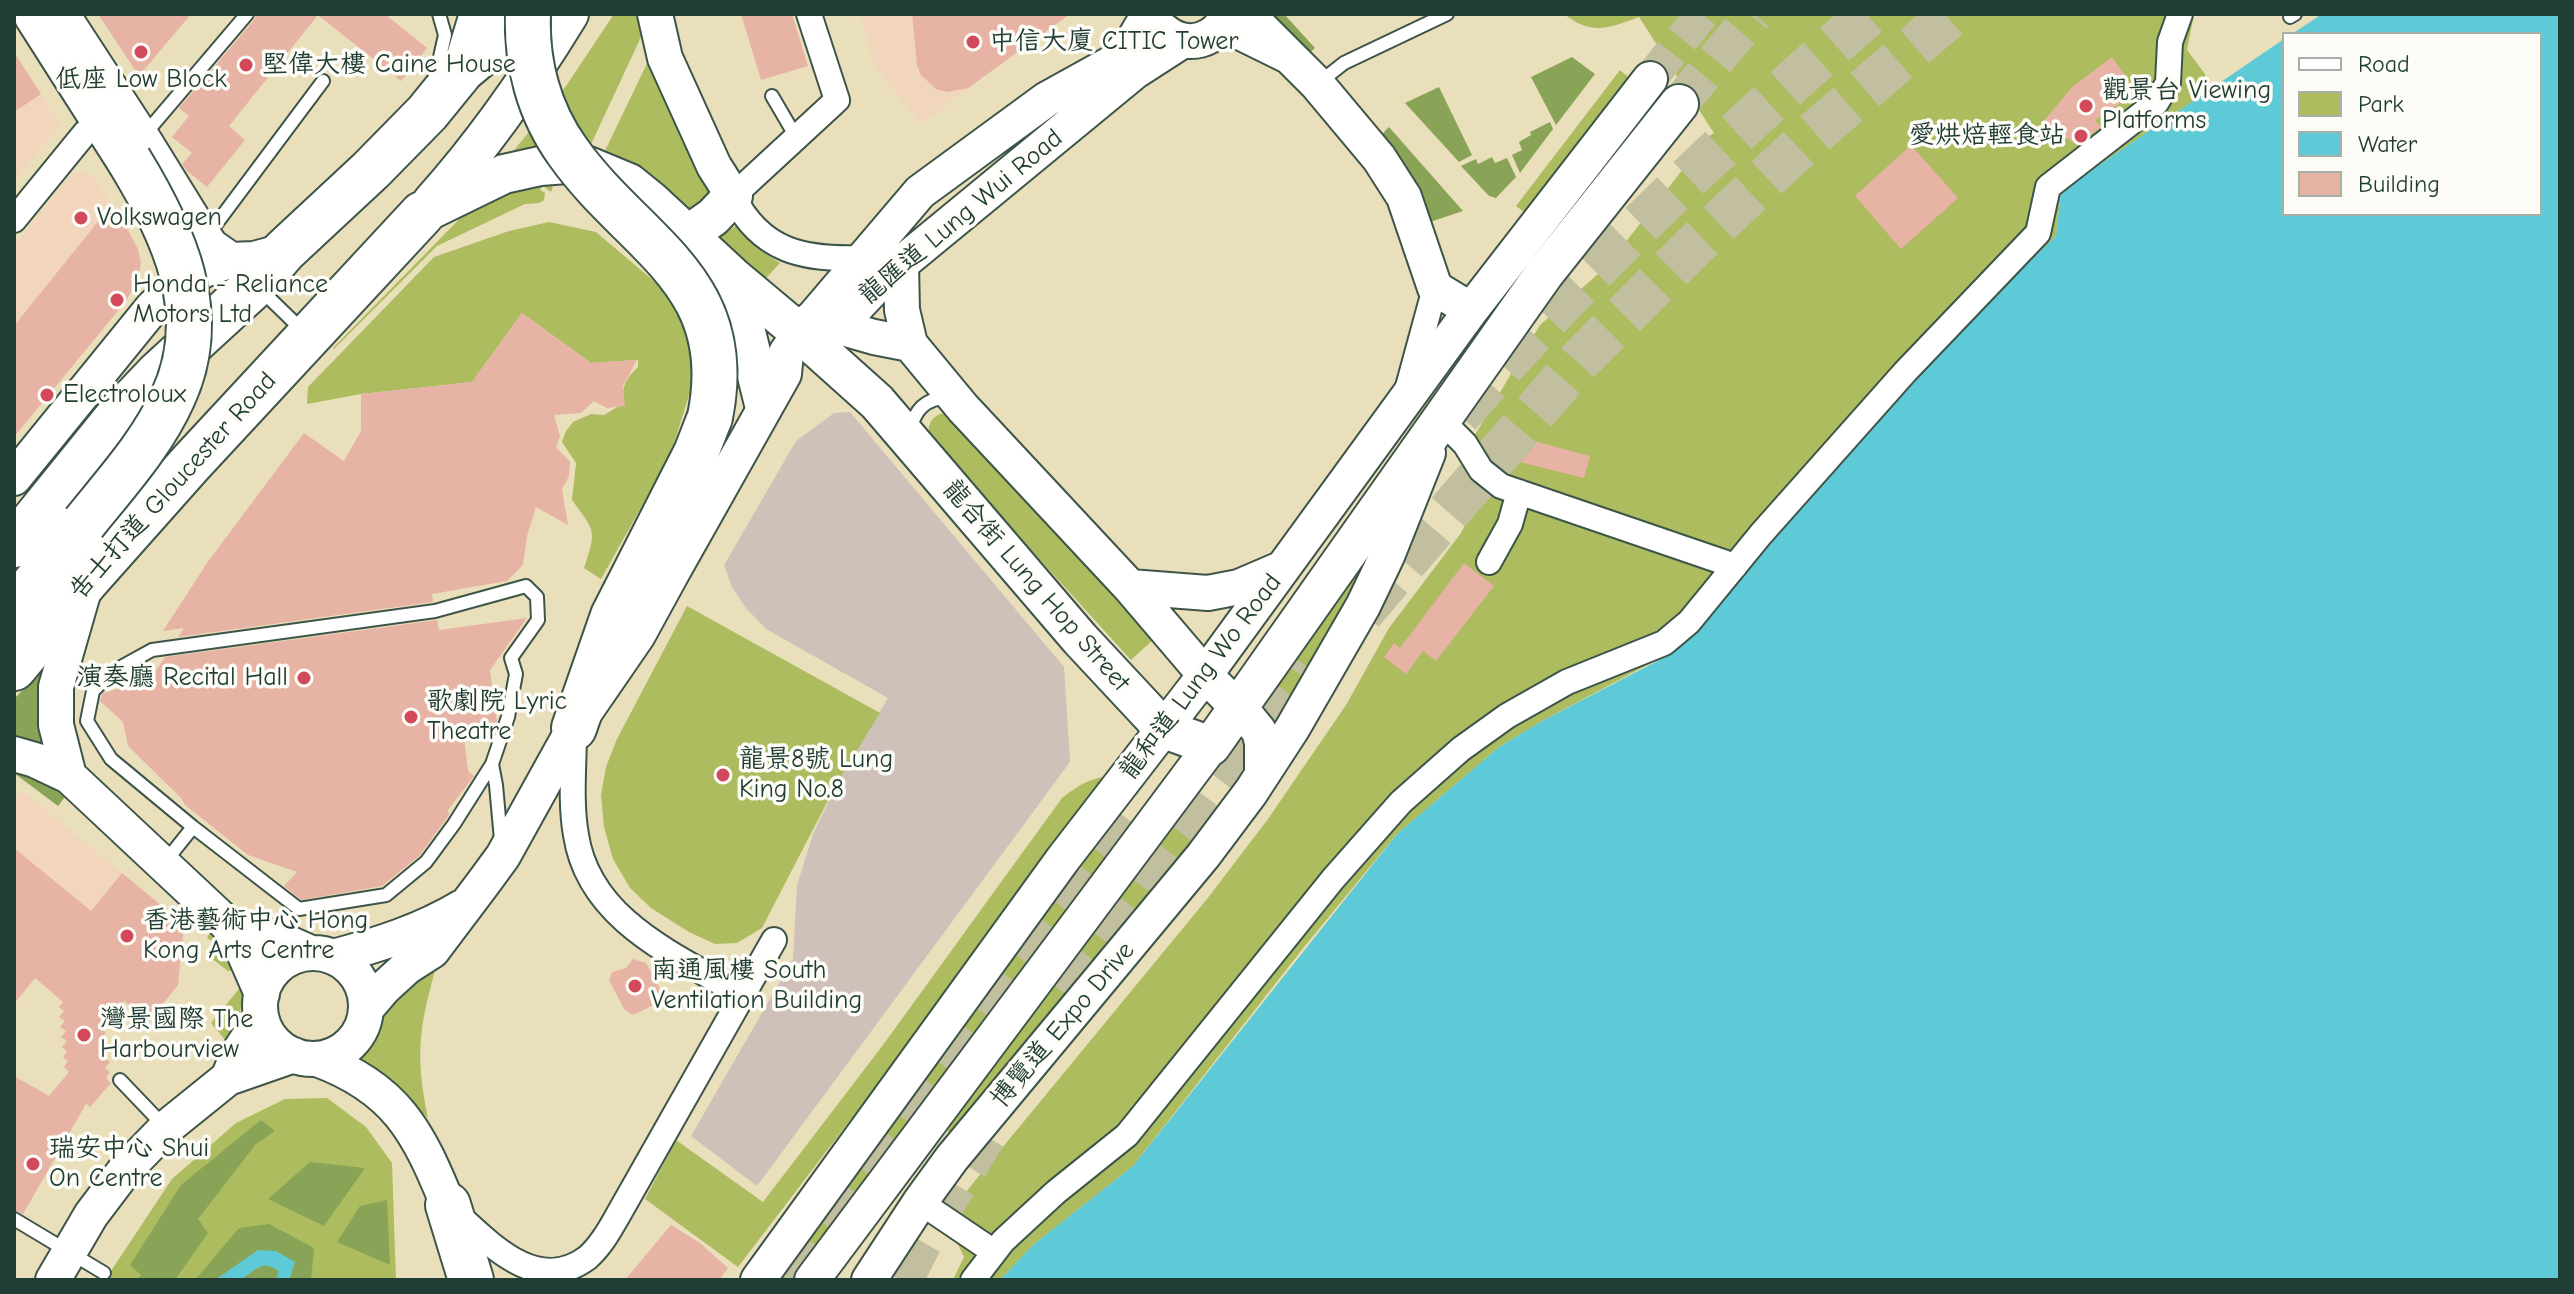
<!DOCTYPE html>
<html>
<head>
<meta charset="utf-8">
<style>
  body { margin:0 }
  #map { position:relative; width:2574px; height:1294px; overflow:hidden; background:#eadfbb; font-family:"Comic Neue",sans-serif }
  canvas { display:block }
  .frame { position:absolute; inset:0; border:16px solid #1f3d34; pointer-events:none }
  .legend { position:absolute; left:2282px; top:32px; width:260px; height:184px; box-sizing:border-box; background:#fdfcf7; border:2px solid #a4b0a9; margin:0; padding:10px 14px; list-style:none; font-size:24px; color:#1f3d34 }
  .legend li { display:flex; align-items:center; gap:16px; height:40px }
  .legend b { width:40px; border:2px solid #a4b0a9 }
</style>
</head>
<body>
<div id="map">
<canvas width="2574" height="1294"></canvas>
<div class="frame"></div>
<ul class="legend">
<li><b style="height:10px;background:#fff"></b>Road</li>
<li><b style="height:22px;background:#acbc5f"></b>Park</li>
<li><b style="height:22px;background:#5ec9d7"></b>Water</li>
<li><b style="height:22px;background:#e6b3a5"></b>Building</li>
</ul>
</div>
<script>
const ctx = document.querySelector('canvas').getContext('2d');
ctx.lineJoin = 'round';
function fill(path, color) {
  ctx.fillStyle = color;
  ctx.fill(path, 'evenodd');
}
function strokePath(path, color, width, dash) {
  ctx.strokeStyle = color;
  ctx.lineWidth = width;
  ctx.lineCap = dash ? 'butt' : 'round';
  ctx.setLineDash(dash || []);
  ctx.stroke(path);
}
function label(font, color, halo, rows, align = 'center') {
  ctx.font = font + ' "Comic Neue","LXGW WenKai TC",sans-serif';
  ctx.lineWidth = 7;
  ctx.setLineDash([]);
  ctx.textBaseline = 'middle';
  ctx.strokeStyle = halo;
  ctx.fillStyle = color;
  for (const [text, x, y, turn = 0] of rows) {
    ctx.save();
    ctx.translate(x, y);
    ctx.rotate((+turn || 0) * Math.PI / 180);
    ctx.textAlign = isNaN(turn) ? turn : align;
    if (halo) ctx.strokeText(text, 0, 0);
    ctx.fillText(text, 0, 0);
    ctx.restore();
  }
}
const built = new Path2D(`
  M861 14H1069L921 124 873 64Z
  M14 52 60 125 14 182Z
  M82 171 94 177 135 243 140 256V273L134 289 39 407 14 387V246L70 176Z
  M22 790 122 873 14 1004V799Z`);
const industrial = new Path2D(`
  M850 412 1064 667 1070 762 757 1186 691 1136 793 959 797 885 813 834 837 783 888 698 766 629 746 608 732 587 724 565 796 441 834 413Z`);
const green = new Path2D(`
  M614 14H647L648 22 586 155 507 159 566 86Z
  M1564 14H2194L2187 50 2205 74 2208 91 2061 191 2056 236 1994 296 1732 588 1694 635 1681 647 1542 721 1499 747 1397 834 1304 947 1133 1166 1034 1244 1000 1280H953L964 1257 955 1238 951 1210 1207 899 1268 819 1346 705 1389 628 1461 533C1474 510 1476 483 1460 460L1540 325 1606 267 1709 136 1714 133 1639 17C1609 28 1592 36 1564 14Z
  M652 53 713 182 712 207 700 219 602 157Z
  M1620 70 1628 77 1524 212 1516 206Z
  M544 181 553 187 551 192 543 186 540 190 545 193 544 200 539 203 525 204 437 246 334 349 333 348 480 198Z
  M549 222 596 232 682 305 696 373 670 456 601 579 584 568C597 529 595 532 572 500L576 463 562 442 566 431 573 422 591 414 604 415 624 403C621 387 626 378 638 367V360L591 363 522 313 472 382 361 394 307 404 308 387 434 257 509 231Z
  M737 225 761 251 780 263 758 287 710 242Z
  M944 413 950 415 1155 638 1131 660 932 441C925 428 930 416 944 413Z
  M1377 544 1283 723 1265 700Z
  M687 606 880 713 837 783 762 928 737 943 715 944 689 932 651 908 630 888 613 859 604 827 601 795 606 767 617 739Z
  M1113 776 738 1267 645 1199 676 1140 763 1202 883 1045 1062 798C1079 785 1091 777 1113 776Z
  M1110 822 1132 840 799 1280H778Z
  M1171 823 1197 844 955 1136 947 1131Z
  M211 931 240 970 228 971 211 958 218 945 207 938Z
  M436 967C419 1028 415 1056 428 1118L390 1083 354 1058 370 1042 381 1017 402 994Z
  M243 984 240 1015 226 1041 211 1023Z
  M327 1098 366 1127 392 1163 396 1280H105L172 1179 236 1123 285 1099Z`);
const forest = new Path2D(`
  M1259 14H1284L1315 48 1307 55Z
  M1572 57 1595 74 1556 125 1531 77Z
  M1439 87 1472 155 1459 162 1405 103Z
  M1550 122 1553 129 1520 173 1512 155 1522 150 1519 142 1531 135 1530 132Z
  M1389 127 1463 211 1430 222 1380 136Z
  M1492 157 1495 163 1507 158 1516 177 1496 198 1489 196 1461 166 1476 159 1478 164Z
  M47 665 52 755 14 747V699Z
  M14 765 38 777 65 797 58 806 14 773Z
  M261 1120 275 1131 256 1144 198 1219 208 1233 175 1280H138L141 1275 130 1265 181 1185Z
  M310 1162 365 1168 324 1226 268 1199Z
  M387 1200 390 1265 337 1242 360 1206Z
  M269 1224 314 1248 311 1280H289L292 1273 259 1250 215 1280H195L239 1228Z
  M270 1265 279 1271 276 1280H239L261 1266Z`);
const water = new Path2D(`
  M2322 14H2560V1280H1000L1034 1244 1133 1166 1397 834 1499 747 1542 721 1667 656 1694 635 1775 535 1874 419 1994 296 2056 236 2061 191 2284 39V214H2540V34H2292Z
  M258 1250 276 1251 295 1262 289 1280H276L279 1271C257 1256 254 1277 236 1280 229 1281 221 1280 215 1280Z`);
const building = new Path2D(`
  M98 14H191L139 76Z
  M256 14H385L427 48 401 81 318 15 229 126 245 140 207 187 186 170 182 164 192 153 172 137 189 116 179 108 254 20Z
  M741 14H792L808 66 761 80Z
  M912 14H1070L968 88 947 92 936 89 921 75 917 65Z
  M14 52 41 94 14 112Z
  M2112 57 2137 92 2095 120 2101 127 2077 145 2043 122 2072 87Z
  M1911 145 1958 198 1901 249 1855 196Z
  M105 213 128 230 138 249 141 263 137 284 122 306 14 437V326Z
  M522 313 591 363 637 360 623 386 625 406 607 408 594 401 581 413 554 415 560 436 556 447 570 462 569 476 562 489 568 525 536 507 527 536 523 565 507 581 432 594 433 602 178 637 184 628 163 631 207 563 304 433 344 461 361 431V394L472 382Z
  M1526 439 1590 456 1584 478 1520 462Z
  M1464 563 1494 586 1436 661 1423 651 1406 674 1384 657 1394 643 1400 648Z
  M527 618 490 670 497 722 493 734 464 738 468 771 474 776 448 810 449 815 419 856 382 886 301 900 284 886 297 872 248 855 185 805 181 798 128 746 123 722 100 701 103 693 150 680 165 657 437 620 439 630Z
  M14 848 91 911 122 873 184 924 178 985 149 1021 124 1001 101 1028 106 1033 102 1038 107 1042 103 1048 108 1052 104 1058 110 1062 105 1068 110 1072 106 1078 111 1083 90 1107 86 1104 23 1214 14 1210V1076L49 1096 69 1072 64 1067 68 1061 63 1057 67 1051 62 1047 67 1041 61 1037 66 1031 60 1027 65 1021 59 1017 64 1011 59 1007 63 1002 35 978 14 1004Z
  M633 959 646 963 662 993 658 1003 633 1015 624 1009 609 980 612 972 626 968Z
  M671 1225 700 1243 728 1268 719 1280H625Z`);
const secondaryTunnel = new Path2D(`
  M1650 79 1702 14`);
const primaryTunnel = new Path2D(`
  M1679 104 1754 14`);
const highwayTunnel = new Path2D(`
  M1459 415C1585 271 1725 140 1869 14
  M1362 612 1578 362 1694 246 1810 137 1952 14
  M1068 996 1315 673
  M789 1280 819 1237 1143 809
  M901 1280 920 1242 984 1135`);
const lane = new Path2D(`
  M2290 17 2295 14
  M435 79 445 35 439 14
  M1320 82 1344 63 1447 14
  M772 96 796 137
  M145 134 247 14
  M208 235 323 81
  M261 290 302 330
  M910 431C915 409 925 399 948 397
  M492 764 454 824 426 862 386 895 299 909 193 827 111 759 87 721 93 691 112 672 152 650 435 611 526 586 537 597 538 620 511 658 516 674 508 717 492 764 496 785 501 840
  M165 862 193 827
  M120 1080 164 1126
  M14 1219 104 1273`);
const street = new Path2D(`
  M809 14 837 100 733 196C761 252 804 260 862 258
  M1220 28 1283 59
  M14 220 85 133
  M1408 387 1435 288
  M1441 420 1465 444 1481 470 1501 486 1735 566
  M1489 562 1510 524 1519 492
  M574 730C574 764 570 802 576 835 589 921 677 956 743 995
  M920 1202 994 1252
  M458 1215C493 1247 538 1294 587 1258 600 1247 609 1231 617 1217L774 940
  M973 1280 1003 1241 1056 1192 1127 1135 1333 879 1401 802 1461 749 1507 716 1567 682 1664 643 1689 622 1761 534 1905 372 2038 233 2048 187 2156 103 2168 83 2170 42 2180 14`);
const secondary = new Path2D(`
  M62 14 142 137 194 221 211 246 231 260
  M655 14 665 58 714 166 733 196
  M1247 14 1317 84 1379 158 1404 197 1435 288 1471 310
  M1164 31C1187 50 1217 41 1228 14
  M901 265 902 310 910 344
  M811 319 874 337 910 344 963 408 1130 587 1205 675 1250 720 1259 731 1262 743V774
  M823 342 875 287 891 272 1134 72 1182 41
  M14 478 153 307 176 287 204 270 231 260 254 259 284 251
  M668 580 784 374 786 353 800 333 920 192 1047 99 1112 63 1133 41 1149 14
  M1130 587 1208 593 1239 587 1281 569
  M14 754 35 760 69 776 227 924 241 946 262 994
  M69 776 56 725V687L84 590
  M227 924 284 941 311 953
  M260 1006a53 53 0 1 1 106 0a53 53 0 1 1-106 0Z
  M333 957C378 945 422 931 462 907
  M366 1009 384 988 407 967 432 951 484 882 503 856 574 728 638 635 679 560
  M317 1059C396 1088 418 1131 448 1205
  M228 1078 239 1052 261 1018
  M53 1280 91 1215 125 1170 166 1128 228 1078 294 1055
  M758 1280 1063 859 1205 675 1471 310 1650 79
  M812 1280 1211 746
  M869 1280 920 1202 952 1158 1203 856 1251 792 1292 729 1363 606 1387 556 1428 453`);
const primary = new Path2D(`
  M462 70 479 14
  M432 202C484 144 528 81 569 14
  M422 214 504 174 540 166 567 164 588 166 629 183 650 200 732 276 800 333 877 402 1080 639 1164 729 1211 746 1544 274 1679 104
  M689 234 713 217 733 196
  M732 276 764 404`);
const highway = new Path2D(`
  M36 14 129 160
  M14 545 119 415 158 374 255 285 284 251 371 170 427 113 462 70 511 29 521 14
  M14 609 84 523
  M14 668 86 581 190 464 422 214
  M574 728 613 616 696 453 710 417
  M448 1205 471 1280`);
const highwayBridge = new Path2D(`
  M528 14C526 63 539 112 568 152 634 245 738 280 710 417
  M84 523C116 483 152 444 173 397 212 313 173 232 129 160`);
const markers = [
  [973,42,8,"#d1495b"],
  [141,52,8,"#d1495b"],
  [246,65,8,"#d1495b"],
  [2086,106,8,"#d1495b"],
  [2081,136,8,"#d1495b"],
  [81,218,8,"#d1495b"],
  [117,300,8,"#d1495b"],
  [47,395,8,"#d1495b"],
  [304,678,8,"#d1495b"],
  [411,717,8,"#d1495b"],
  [723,775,8,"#d1495b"],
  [127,936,8,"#d1495b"],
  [635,986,8,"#d1495b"],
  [84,1035,8,"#d1495b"],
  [33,1164,8,"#d1495b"]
];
const poiNames = [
  ["中信大廈 CITIC Tower",989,42],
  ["堅偉大樓 Caine House",262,65],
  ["低座 Low Block",141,80,"center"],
  ["觀景台 Viewing",2102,91],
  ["Platforms",2102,121],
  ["愛烘焙輕食站",2065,136,"right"],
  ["Volkswagen",97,218],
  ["Honda - Reliance",133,285],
  ["Motors Ltd",133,315],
  ["Electroloux",63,395],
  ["演奏廳 Recital Hall",288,678,"right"],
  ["歌劇院 Lyric",427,702],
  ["Theatre",427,732],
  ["龍景8號 Lung",739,760],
  ["King No.8",739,790],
  ["香港藝術中心 Hong",143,921],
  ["Kong Arts Centre",143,951],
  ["南通風樓 South",651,971],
  ["Ventilation Building",651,1001],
  ["灣景國際 The",100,1020],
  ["Harbourview",100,1050],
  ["瑞安中心 Shui",49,1149],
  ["On Centre",49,1179]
];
const streetNames = [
  ["龍匯道 Lung Wui Road",961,217,-40],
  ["告士打道 Gloucester Road",173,486,-48],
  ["龍合街 Lung Hop Street",1036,586,49],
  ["龍和道 Lung Wo Road",1201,677,-53],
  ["博覽道 Expo Drive",1063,1025,-50]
];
fill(built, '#f2d5bd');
fill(industrial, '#cfc1ba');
fill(green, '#acbc5f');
fill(forest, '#89a456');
fill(water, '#5ec9d7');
fill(building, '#e6b3a5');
strokePath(secondaryTunnel, '#c1bfa0', 34, [34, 17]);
strokePath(primaryTunnel, '#c1bfa0', 38, [38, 19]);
strokePath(highwayTunnel, '#c1bfa0', 44, [44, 22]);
strokePath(lane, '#3d5548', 16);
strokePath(street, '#3d5548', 28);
strokePath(secondary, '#3d5548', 38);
strokePath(primary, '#3d5548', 42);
strokePath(highway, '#3d5548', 48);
strokePath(lane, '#fff', 12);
strokePath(street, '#fff', 24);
strokePath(secondary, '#fff', 34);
strokePath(primary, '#fff', 38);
strokePath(highway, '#fff', 44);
strokePath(highwayBridge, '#3d5548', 48, []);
strokePath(highwayBridge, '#fff', 44);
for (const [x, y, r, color] of markers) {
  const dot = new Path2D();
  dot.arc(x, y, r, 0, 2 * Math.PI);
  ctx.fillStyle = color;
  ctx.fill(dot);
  strokePath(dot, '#fdfcf7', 3);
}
label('26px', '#1f3d34', '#fdfcf7', poiNames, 'left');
label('26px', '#1f3d34', '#fdfcf7', streetNames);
</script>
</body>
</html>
